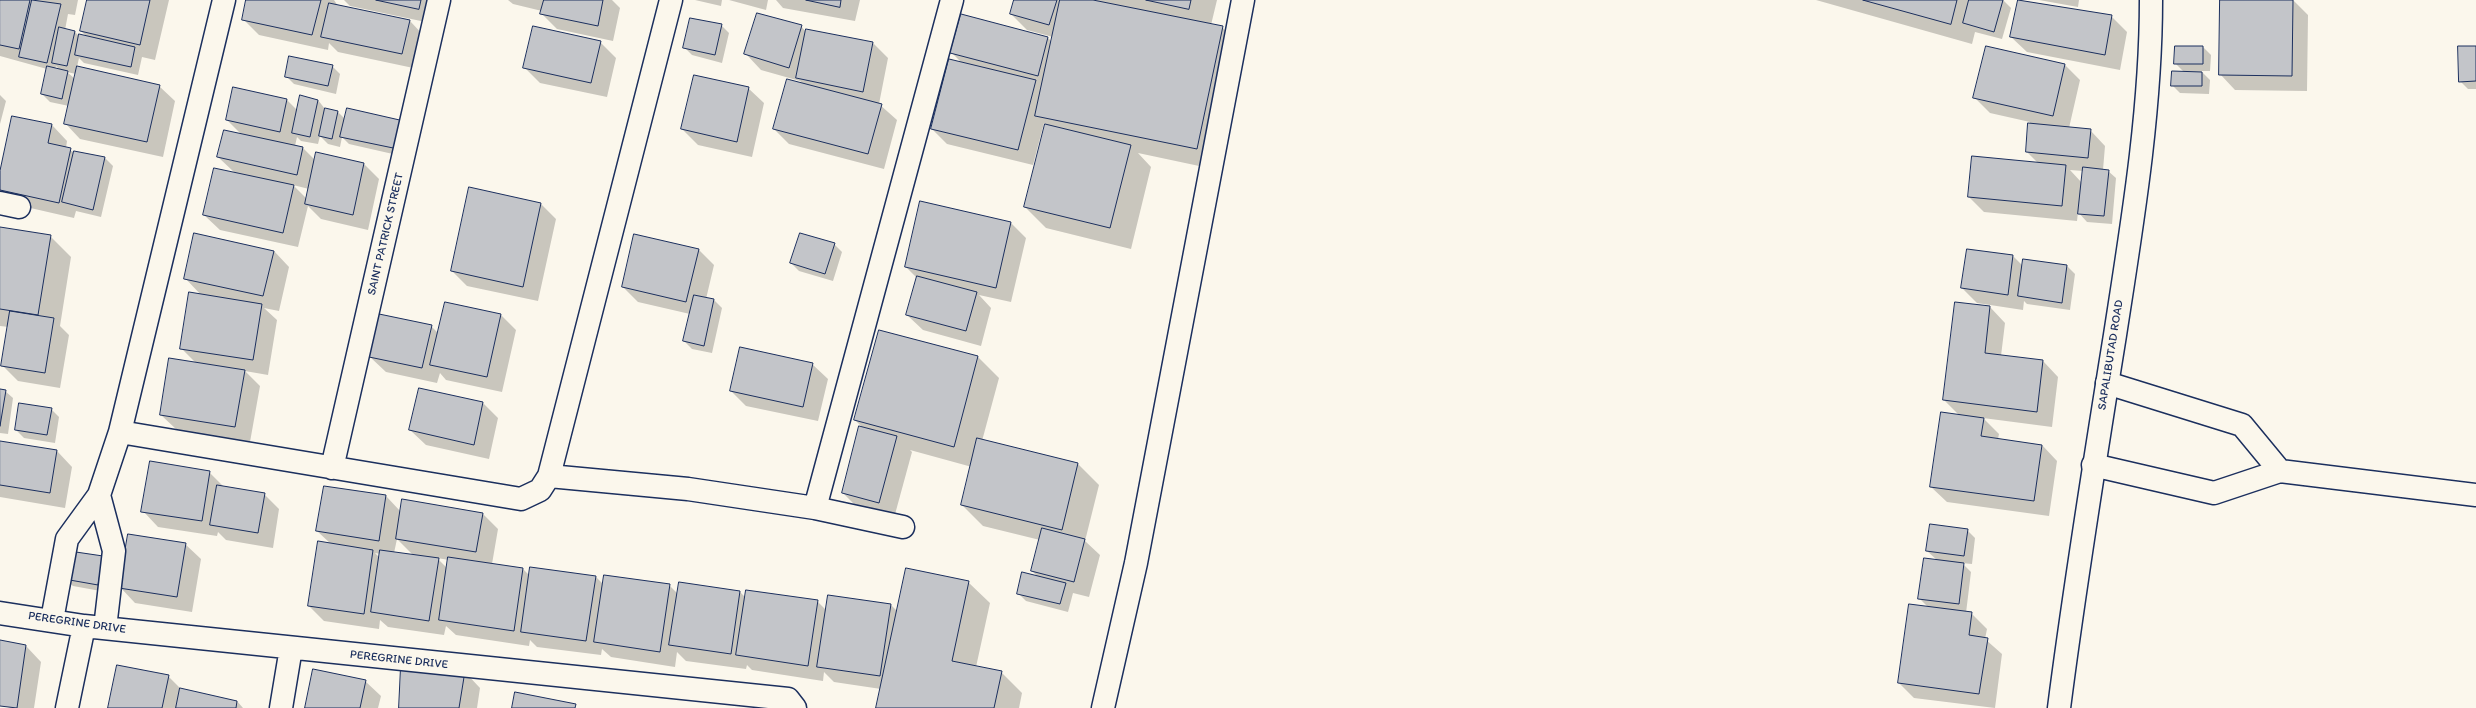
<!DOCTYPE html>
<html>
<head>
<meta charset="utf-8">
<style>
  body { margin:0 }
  canvas { display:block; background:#fbf7ec }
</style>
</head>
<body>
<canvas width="2476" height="708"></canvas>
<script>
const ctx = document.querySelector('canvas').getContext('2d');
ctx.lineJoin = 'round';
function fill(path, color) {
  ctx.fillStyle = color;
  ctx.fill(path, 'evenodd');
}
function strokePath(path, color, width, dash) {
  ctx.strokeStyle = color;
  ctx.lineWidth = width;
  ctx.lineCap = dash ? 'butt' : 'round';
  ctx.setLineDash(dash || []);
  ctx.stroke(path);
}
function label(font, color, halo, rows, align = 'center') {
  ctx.font = font + ' Itim,sans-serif';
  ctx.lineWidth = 4;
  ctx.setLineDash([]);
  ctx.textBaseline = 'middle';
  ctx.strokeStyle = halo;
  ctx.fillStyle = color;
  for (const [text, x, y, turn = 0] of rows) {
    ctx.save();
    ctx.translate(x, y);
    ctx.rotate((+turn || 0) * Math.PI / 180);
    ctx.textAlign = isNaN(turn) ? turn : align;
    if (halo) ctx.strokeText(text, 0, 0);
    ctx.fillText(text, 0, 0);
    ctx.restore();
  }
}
const shadow = new Path2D(`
  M0 0H78L75 15 68 14 65 30 75 32 80 37H87L81 31 88 0H169L155 60 142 57 138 75 84 63 79 58 77 67 159 86 175 101 163 157 80 139 65 123 69 106 50 102 42 94 47 69 0 56ZM56 66 61 71 55 69ZM67 72 76 74 75 79Z
  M247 0H334L338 6 410 21 425 37 418 69 338 52 329 43 328 50 259 35 243 19Z
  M344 0H440L435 24 350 6Z
  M508 0H612L620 8 613 41 557 29 542 14V11L513 4Z
  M695 0H722L721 6Z
  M729 0H768L766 10Z
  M776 0H860L855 21 783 8Z
  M1015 0H1217L1211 25 1222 27 1243 49 1218 170 1138 153 1151 167 1131 249 1046 228 1025 207 1046 125 1044 123 1033 165 947 144 932 129 962 63 951 52 962 15 1048 38 1052 42 1053 37 1027 30 1011 14Z
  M1816 0H2003L2011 8 2002 39 1975 32 1972 44Z
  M2019 0 2111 16 2127 32 2120 70 2027 52 2011 37Z
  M2039 0H2079L2078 7Z
  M2221 0H2293L2308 15 2307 91 2235 90 2220 74Z
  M721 25 729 33 722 63 692 55 684 47Z
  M801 26 806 32 873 43 888 58 879 104 897 120 884 169 789 144 774 129 803 84 800 81 761 70 746 54Z
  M600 42 616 58 607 97 540 83 524 67Z
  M2203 47 2211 55 2210 71H2201L2210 80 2209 94 2180 93 2172 85 2184 72 2175 63Z
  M2476 47V89H2468L2460 81Z
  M2065 65 2080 80 2069 128 2090 130 2105 146 2103 170 2108 171 2116 178 2112 224 2087 222 2078 212 2077 221 1984 212 1969 197 2038 163 2027 152 2030 122 1990 113 1974 97ZM2070 170 2083 171 2082 183Z
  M332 66 340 74 336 94 294 84 286 76Z
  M748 88 764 103 752 157 698 145 682 129Z
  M0 95 6 101 0 124Z
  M287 100 298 111 318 100 325 109 338 112 345 119 347 109 406 157 349 144 342 137 340 147 328 144 320 136 318 144 301 141 297 137 295 146 303 148 315 160 363 163 379 179 368 230 321 219 308 206 298 247 220 230 204 215 235 173 218 157 242 135 227 120ZM293 185 309 189 307 199Z
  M13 117 52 125 67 141 66 148 75 153 105 158 113 166 101 217 76 211 74 218 13 204 0 192V175Z
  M470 189 541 204 556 219 538 301 467 286 452 271Z
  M921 203 1011 223 1026 238 1011 302 979 295 991 308 981 346 923 330 907 315 917 278 906 267Z
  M0 228 50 236 71 257 60 326 69 335 60 388 18 381 3 366 9 327 0 326Z
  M834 244 842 252 833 281 799 271 791 263Z
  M698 249 714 265 706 299 714 300 722 308 712 353 692 349 684 341 690 314 638 302 623 287Z
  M1968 250 2013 256 2023 266H2067L2075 274 2070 310 2027 304 2024 301 2023 310 1977 303 1962 288Z
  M274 251 289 267 279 311 264 308 277 320 268 375 245 371 260 386 250 442 177 430 161 415 196 363 181 348 202 296 185 278Z
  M1956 303 1990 307 2005 323 2001 356 2043 361 2058 377 2052 427 1983 418 1999 434 1998 439 2042 445 2057 461 2049 516 1947 502 1931 487 1959 415 1944 400Z
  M501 315 516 330 502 392 446 380 440 373 437 383 386 372 370 357 431 326 438 333Z
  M880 332 978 357 999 378 982 441 1078 464 1099 485 1085 541 1100 555 1089 597 1073 593 1068 612 1026 601 1018 593 1038 577 1032 571 1040 540 983 526 962 505 972 467 910 450 912 452 894 518 858 508 843 493 864 429 855 420Z
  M812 364 828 379 818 421 746 406 731 391Z
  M0 390 5 391 13 398 8 434 0 433Z
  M483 403 498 418 489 459 426 445 410 430Z
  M51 409 59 417 55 443 24 438 16 430Z
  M0 442 57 451 72 467 65 508 0 497Z
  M209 472 224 487 264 494 279 509 273 548 226 540 218 532 217 536 158 527 143 511Z
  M325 487 386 496 401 512 483 514 498 529 492 564 523 569 530 576 596 577 604 585H669L678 594 740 592 746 598 817 601 827 611 891 605 898 612 968 582 990 603 976 667 1001 672 1022 693 1019 708H877L881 689 834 682 824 672 823 681 752 670 747 665 746 669 686 661 677 652 675 667 611 657 602 649 601 655 537 647 530 640 529 646 456 635 446 626 444 635 388 627 380 620 379 629 324 621 309 606 331 544 317 531ZM397 539 414 556 394 553ZM375 553 381 554 380 558ZM437 558 449 560 448 569Z
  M1967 530 1975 538 1972 564 1962 563 1971 572 1966 613H1971L1987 629 1985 639 2002 654 1995 708 1914 698 1899 683 1929 608 1919 598 1937 560 1927 551Z
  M185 544 201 559 192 612 135 603 120 587Z
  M103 557 106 592 73 586 65 579Z
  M0 641 26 646 41 662 34 708H11L0 705Z
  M465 672 480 688 477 708H400Z
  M168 676 182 690 237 701 243 708H109Z
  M365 681 381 696 378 708H306Z`);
const building = new Path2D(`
  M0 0H30L19 49 0 45Z
  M32 0 61 4 47 63 19 57Z
  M87 0H150L140 45 80 31Z
  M246 0H321L312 35 242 20Z
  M376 0H421L419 9Z
  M544 0H603L598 26 540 14Z
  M806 0H841L840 7Z
  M1014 0H1057L1049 25 1010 14Z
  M1060 0H1093L1223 26 1197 149 1035 116Z
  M1146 0H1191L1189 9Z
  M1863 0H1957L1951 24Z
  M1969 0H2003L1994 32 1963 23Z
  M2018 0 2112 15 2105 55 2010 37Z
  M2220 0H2293L2292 76 2219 75Z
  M329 3 410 20 402 54 321 37Z
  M757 13 802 25 789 68 744 54Z
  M961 14 1048 37 1038 76 950 53Z
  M690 18 722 24 715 55 683 48Z
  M533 26 601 41 591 83 523 68Z
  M59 27 75 31 67 66 52 63Z
  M806 29 873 42 863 92 796 78Z
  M79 34 135 47 131 67 75 55Z
  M1986 46 2065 64 2053 116 1973 98Z
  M2175 46H2203V64H2174Z
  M2458 46H2476V81L2459 82Z
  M289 56 333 65 328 86 285 77Z
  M949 59 1036 80 1018 150 931 129Z
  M47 66 68 71 62 99 41 94Z
  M77 66 160 85 147 142 64 124Z
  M2172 71 2202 72V86H2171Z
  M694 75 749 87 737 142 681 129Z
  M787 79 882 104 868 154 773 129Z
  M233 87 287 99 280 132 226 120Z
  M300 95 318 100 310 137 292 133Z
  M325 108 338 111 332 139 319 136Z
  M347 108 404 121 398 149 340 137Z
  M12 116 52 124 48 143 71 148 59 203 0 190V171Z
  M2028 123 2091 129 2088 158 2026 152Z
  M1045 124 1131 145 1110 228 1024 207Z
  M224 130 303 147 297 175 217 157Z
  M74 151 105 157 93 210 62 202Z
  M316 152 364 163 353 215 305 204Z
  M1972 156 2066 165 2062 206 1968 197Z
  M2083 167 2109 170 2104 216 2078 214Z
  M214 168 294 185 283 233 203 215Z
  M469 187 541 203 523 287 451 271Z
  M920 201 1011 222 996 288 905 267Z
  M0 227 51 235 38 315 0 309Z
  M194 233 274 251 263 296 184 279Z
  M800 233 835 243 825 274 790 263Z
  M634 234 699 249 686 302 622 287Z
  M1967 249 2013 255 2008 295 1961 288Z
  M2023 259 2067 265 2062 303 2018 296Z
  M917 276 977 292 966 331 906 315Z
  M189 292 262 304 253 360 180 349Z
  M694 295 714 299 704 346 683 341Z
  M445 302 501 314 487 377 430 365Z
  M1955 302 1990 306 1985 353 2043 360 2037 412 1943 400Z
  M10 311 54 318 45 373 1 366Z
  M379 314 432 325 422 368 369 357Z
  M879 330 978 356 954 447 854 420Z
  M740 347 813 363 803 407 730 391Z
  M169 358 245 370 235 427 160 415Z
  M419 388 483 402 474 445 409 430Z
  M0 389 6 390 0 426Z
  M19 403 52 408 47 435 15 430Z
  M1941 412 1984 418 1981 436 2042 445 2034 501 1930 487Z
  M859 426 897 436 879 503 842 493Z
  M977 438 1078 463 1062 530 961 505Z
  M0 441 57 450 50 493 0 485Z
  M150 461 210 471 202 521 141 512Z
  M217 485 265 493 258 533 210 525Z
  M324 486 386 495 379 541 316 531Z
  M402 499 483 513 476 552 396 539Z
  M1930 524 1968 529 1964 556 1926 551Z
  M1042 528 1085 539 1074 582 1031 571Z
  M128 534 186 543 177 597 119 588Z
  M318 541 373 550 364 614 308 606Z
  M380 550 439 558 429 621 371 612Z
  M69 551 103 556 98 585 64 579Z
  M448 557 523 568 514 631 439 620Z
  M1924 558 1964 563 1959 604 1918 599Z
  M530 567 596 576 586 641 521 632Z
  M906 568 969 581 952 661 1002 671 994 708H876Z
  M1022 572 1066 583 1060 604 1017 594Z
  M604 575 670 584 660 652 594 642Z
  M679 582 740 591 731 654 669 645Z
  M746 590 818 600 808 666 736 655Z
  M828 595 891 604 880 676 817 667Z
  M1909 604 1972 612 1969 635 1988 638 1979 694 1898 683Z
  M0 640 26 645 17 708 0 706Z
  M117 665 169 675 162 708H108Z
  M401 666 465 671 459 708H399Z
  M313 669 366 680 360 708H305Z
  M180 688 237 701 236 708H176Z
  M515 692 576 704 575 708H512Z`);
const service = new Path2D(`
  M0 203 19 207`);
const minor = new Path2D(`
  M2107 383 2242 425 2280 471
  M120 432 521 499 540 490 549 476 671 0
  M2093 465 2214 493 2280 471 2476 495
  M332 468 439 0
  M549 476 688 489 815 508 952 0
  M99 495 114 551 105 628
  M815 508 903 527
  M0 613 84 626 788 699 795 708
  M52 620 67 539 99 495 120 432 224 0
  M67 708 84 626
  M281 708 291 648
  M1103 708 1136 563 1243 0`);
const tertiary = new Path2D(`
  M2059 708C2075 583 2095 459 2115 335 2132 225 2151 112 2151 0`);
const streetNames = [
  ["SAINT PATRICK STREET",386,234,-77],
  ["SAPALIBUTAD ROAD",2111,355,-81],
  ["PEREGRINE DRIVE",77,623,8],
  ["PEREGRINE DRIVE",399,660,6]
];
fill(shadow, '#0003');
fill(building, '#c3c5c9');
strokePath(building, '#1b2f5e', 1);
strokePath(service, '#1b2f5e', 25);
strokePath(minor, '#1b2f5e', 25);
strokePath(tertiary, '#1b2f5e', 25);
strokePath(service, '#fbf7ec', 22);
strokePath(minor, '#fbf7ec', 22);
strokePath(tertiary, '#fbf7ec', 22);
label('12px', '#1b2f5e', '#fbf7ec', streetNames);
</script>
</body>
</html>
